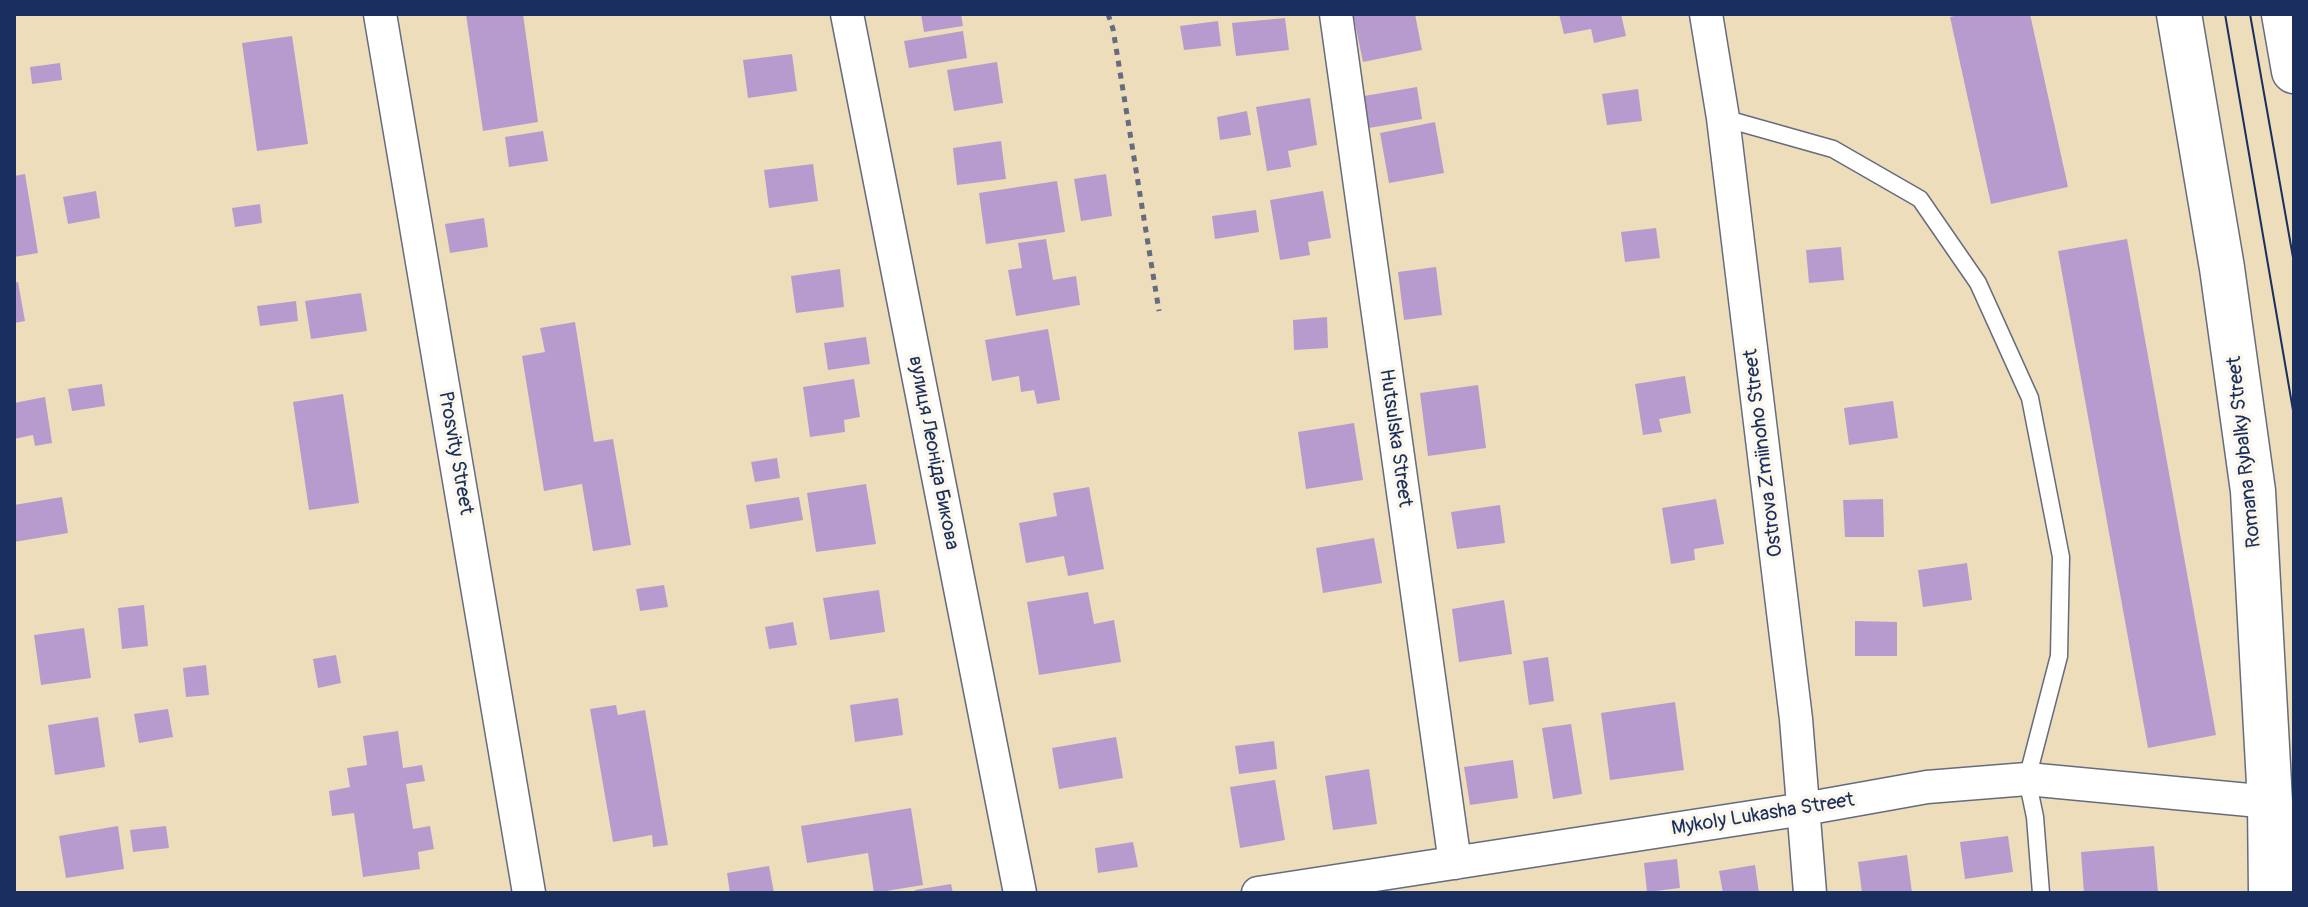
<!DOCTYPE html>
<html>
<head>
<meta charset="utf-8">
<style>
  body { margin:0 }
  #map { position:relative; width:2308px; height:907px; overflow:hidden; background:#eeddba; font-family:Pangolin,sans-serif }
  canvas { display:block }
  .frame { position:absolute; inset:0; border:16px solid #1b2f5e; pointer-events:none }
</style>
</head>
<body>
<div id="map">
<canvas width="2308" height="907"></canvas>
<div class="frame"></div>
</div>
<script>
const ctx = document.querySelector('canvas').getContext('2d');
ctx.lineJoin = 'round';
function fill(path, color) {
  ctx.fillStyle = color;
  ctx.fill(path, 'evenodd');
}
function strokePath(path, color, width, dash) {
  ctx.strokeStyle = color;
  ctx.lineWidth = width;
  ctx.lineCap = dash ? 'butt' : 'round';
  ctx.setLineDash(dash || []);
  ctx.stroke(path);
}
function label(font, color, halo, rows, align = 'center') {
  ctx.font = font + ' Pangolin,sans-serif';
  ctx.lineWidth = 7;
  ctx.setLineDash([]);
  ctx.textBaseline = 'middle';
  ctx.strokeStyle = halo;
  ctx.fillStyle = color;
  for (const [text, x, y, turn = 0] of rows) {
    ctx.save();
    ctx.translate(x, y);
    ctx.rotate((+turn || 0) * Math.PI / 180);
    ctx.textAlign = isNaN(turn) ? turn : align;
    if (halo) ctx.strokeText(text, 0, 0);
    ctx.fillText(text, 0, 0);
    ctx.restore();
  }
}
const building = new Path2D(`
  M466 14H523L538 122 483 131Z
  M921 14H961L963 26 924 32Z
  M1353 14H1415L1422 50 1363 62Z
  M1559 14H1621L1626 36 1594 43 1591 29 1564 34Z
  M1962 14H2030L2068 187 1991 204 1950 17Z
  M1285 18 1289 50 1236 56 1232 23Z
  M1218 21 1221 46 1184 50 1180 26Z
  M963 31 967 58 909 68 904 41Z
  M292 36 308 144 257 151 242 43Z
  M792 54 797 91 748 98 743 60Z
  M997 62 1003 103 954 111 947 70Z
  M60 63 62 80 32 84 30 67Z
  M1417 87 1422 119 1369 128 1364 96Z
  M1638 89 1642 121 1607 125 1602 94Z
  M1310 98 1317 145 1288 151 1291 167 1267 171 1256 107Z
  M1247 111 1251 135 1220 140 1217 117Z
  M1435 122 1444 173 1389 183 1380 133Z
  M543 131 548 161 509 167 505 137Z
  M1001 141 1006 179 957 185 953 148Z
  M813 164 818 201 769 208 764 170Z
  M25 174 38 253 14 257V176Z
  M1106 174 1112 216 1081 221 1074 179Z
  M1057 181 1065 232 986 244 979 193Z
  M96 191 100 218 68 224 63 197Z
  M1323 191 1331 238 1308 242 1310 255 1280 260 1270 200Z
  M260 204 262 223 235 227 232 208Z
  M1256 210 1259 232 1215 239 1212 216Z
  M484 218 488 247 450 253 445 224Z
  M1656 228 1660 258 1625 262 1621 232Z
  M1046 239 1053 280 1076 276 1080 305 1016 316 1008 270 1022 268 1018 243Z
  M2127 239 2216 735 2148 748 2058 251Z
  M1841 247 1844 280 1809 283 1806 250Z
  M1436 267 1442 315 1404 320 1398 272Z
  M840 269 844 307 796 313 791 276Z
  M18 282 25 321 14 323V283Z
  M361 293 367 331 311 339 305 301Z
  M296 301 298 321 260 326 257 306Z
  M1327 317 1328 348 1294 350 1293 320Z
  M575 322 594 442 613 439 631 545 593 551 582 484 544 491 522 356 545 352 540 328Z
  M1048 329 1060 400 1037 404 1034 390 1021 392 1019 376 992 381 985 340Z
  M866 337 870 364 828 370 824 343Z
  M1685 376 1691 413 1659 419 1662 432 1643 435 1635 384Z
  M854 379 860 417 844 420 845 432 810 437 803 387Z
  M102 384 105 406 72 411 68 389Z
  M1478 385 1486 448 1428 456 1420 393Z
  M343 394 359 503 309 510 293 402Z
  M45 397 52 443 35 446 33 435 14 439V403Z
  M1893 401 1898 438 1849 445 1844 408Z
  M1354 423 1363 480 1306 489 1298 432Z
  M777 458 780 478 755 482 751 462Z
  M866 484 876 544 816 552 807 493Z
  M1089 487 1104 569 1068 576 1064 556 1026 563 1019 523 1057 516 1053 493Z
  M62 497 68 533 14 542V505Z
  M799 497 803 520 750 529 746 505Z
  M1716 499 1724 544 1694 549 1695 560 1671 564 1662 508Z
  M1883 499 1884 537H1845L1843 500Z
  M1500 505 1505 543 1457 549 1451 512Z
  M1374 538 1382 583 1323 593 1316 548Z
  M1967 563 1972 600 1923 607 1918 570Z
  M664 585 668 607 640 611 636 589Z
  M879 590 885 632 830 640 823 598Z
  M1088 592 1094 624 1114 620 1121 662 1039 675 1027 602Z
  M1504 600 1512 654 1459 662 1452 609Z
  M144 605 148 646 122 649 118 608Z
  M1855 621 1897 622V656H1855Z
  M793 622 797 645 769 649 765 627Z
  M84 628 91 678 41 685 34 635Z
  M336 655 341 683 318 688 313 659Z
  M1548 657 1554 701 1529 705 1523 661Z
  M206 665 209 695 186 697 183 668Z
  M898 698 903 735 855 742 850 705Z
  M1675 702 1684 770 1610 780 1601 713Z
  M616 705 618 715 645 710 668 845 653 847 652 835 613 842 590 709Z
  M168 709 173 737 139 743 134 714Z
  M98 717 105 767 55 775 48 725Z
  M1571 724 1582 794 1553 799 1542 728Z
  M398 731 403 768 422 765 425 781 406 784 413 829 430 826 434 849 418 852 420 869 363 877 354 813 332 816 329 791 350 787 347 768 367 765 363 736Z
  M1116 737 1123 778 1059 789 1052 748Z
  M1274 741 1277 769 1239 774 1235 746Z
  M1513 760 1518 798 1470 805 1464 767Z
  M1369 769 1377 824 1333 830 1325 776Z
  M1275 780 1285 840 1240 848 1230 787Z
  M911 808 923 885 874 893 868 853 807 863 801 826Z
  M118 826 124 869 66 878 59 836Z
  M166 826 169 848 133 852 130 830Z
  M2008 836 2013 872 1965 879 1960 842Z
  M1133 842 1138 867 1098 873 1095 848Z
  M2154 846 2158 893H2084L2081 852Z
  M1907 855 1912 893H1862L1858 862Z
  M1677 859 1680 888 1647 892 1644 863Z
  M1755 865 1759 893H1723L1719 871Z
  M769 866 774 893H730L727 873Z
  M951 884 953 893H916L915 890Z`);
const path = new Path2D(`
  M1108 14 1113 29 1159 311`);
const service = new Path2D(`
  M1723 118 1833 149 1920 199 1978 283 2030 398 2061 557 2059 656 2027 779 2035 817 2041 893`);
const minor = new Path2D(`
  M380 14 529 893
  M847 14 1020 893
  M1336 14 1455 863
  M1706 14 1723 118 1796 719 1810 893
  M1258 893 1804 809 1927 787 2027 779 2270 802`);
const secondary = new Path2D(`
  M2179 14 2222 268 2253 491 2270 802 2271 893
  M2284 14 2294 71`);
const tram = new Path2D(`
  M2225 14 2294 416
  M2250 14 2294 263`);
const streetNames = [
  ["Hutsulska Street",1395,438,82],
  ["Romana Rybalky Street",2245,452,-96],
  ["Prosvity Street",455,453,80],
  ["вулиця Леоніда Бикова",933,453,79],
  ["Ostrova Zmiinoho Street",1764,453,-97],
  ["Mykoly Lukasha Street",1763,815,-9]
];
fill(building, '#b89bce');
strokePath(service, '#656c7e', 19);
strokePath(minor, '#656c7e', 35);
strokePath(secondary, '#656c7e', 47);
strokePath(path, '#656c7e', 5, [6, 6]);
strokePath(service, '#fff', 16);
strokePath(minor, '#fff', 32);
strokePath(secondary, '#fff', 44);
strokePath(tram, '#1b2f5e', 2);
label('20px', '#1b2f5e', '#fbf7ec', streetNames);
</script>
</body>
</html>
